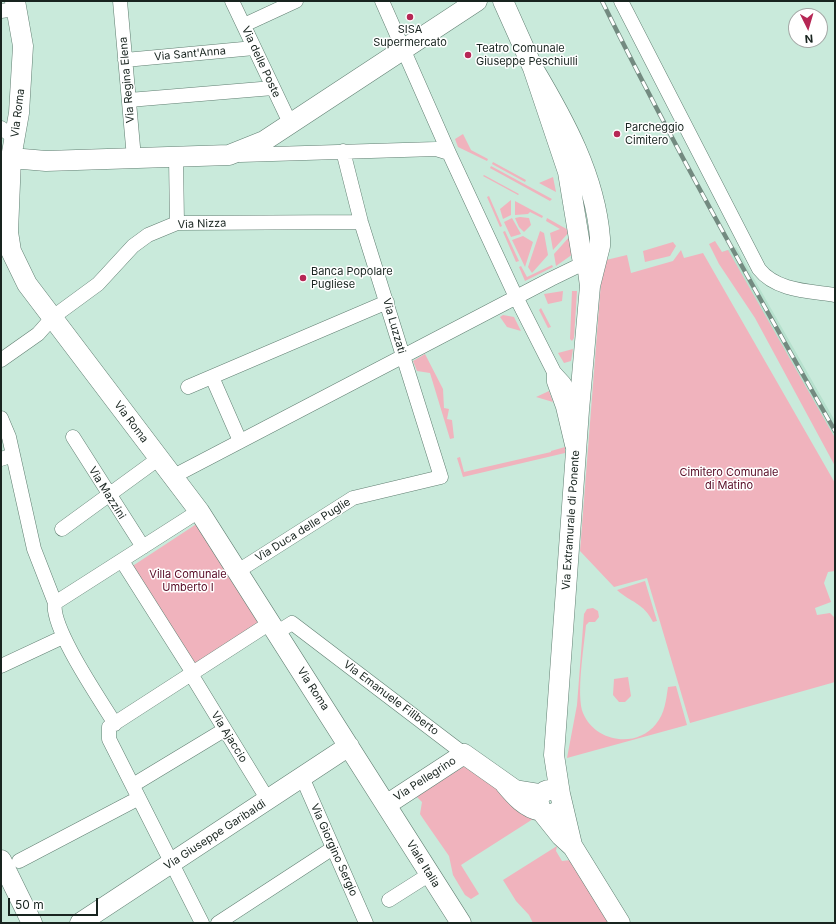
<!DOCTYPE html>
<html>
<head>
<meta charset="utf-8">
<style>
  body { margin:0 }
  #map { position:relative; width:836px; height:924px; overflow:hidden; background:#c9eadb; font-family:Inter,sans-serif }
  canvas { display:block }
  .frame { position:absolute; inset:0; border:2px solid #18241f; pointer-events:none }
  .north { position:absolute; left:788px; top:8px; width:40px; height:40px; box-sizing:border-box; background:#fff; border:1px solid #a3a7a5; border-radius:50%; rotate:175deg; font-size:11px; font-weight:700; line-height:16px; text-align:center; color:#18241f }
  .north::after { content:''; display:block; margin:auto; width:14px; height:18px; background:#b62755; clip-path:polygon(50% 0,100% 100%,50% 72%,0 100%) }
  .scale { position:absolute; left:8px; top:898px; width:90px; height:18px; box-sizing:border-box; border:2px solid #18241f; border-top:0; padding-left:5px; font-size:12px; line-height:14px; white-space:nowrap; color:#18241f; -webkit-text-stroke:3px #fff; paint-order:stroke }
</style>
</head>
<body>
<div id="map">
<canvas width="836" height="924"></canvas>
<div class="frame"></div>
<div class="north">N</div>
<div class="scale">50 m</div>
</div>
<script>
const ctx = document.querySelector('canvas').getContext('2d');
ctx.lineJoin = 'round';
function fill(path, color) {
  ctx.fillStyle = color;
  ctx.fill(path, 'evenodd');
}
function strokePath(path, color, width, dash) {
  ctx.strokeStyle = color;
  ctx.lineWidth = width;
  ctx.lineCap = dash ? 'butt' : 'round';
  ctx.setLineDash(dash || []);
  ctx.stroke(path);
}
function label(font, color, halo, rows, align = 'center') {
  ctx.font = font + ' Inter,sans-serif';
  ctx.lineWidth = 3;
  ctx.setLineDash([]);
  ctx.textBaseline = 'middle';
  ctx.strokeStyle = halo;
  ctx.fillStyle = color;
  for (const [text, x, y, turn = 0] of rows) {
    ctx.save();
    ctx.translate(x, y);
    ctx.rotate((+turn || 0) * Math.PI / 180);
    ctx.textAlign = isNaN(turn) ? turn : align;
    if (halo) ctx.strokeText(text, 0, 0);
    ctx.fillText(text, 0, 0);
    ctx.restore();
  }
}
const built = new Path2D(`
  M736 247 835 421V451L722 252Z`);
const green = new Path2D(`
  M463 134 471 150 488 159 487 161 458 147 455 139Z
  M493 162 526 180 525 182 492 164Z
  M491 166 552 199 550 201 490 168Z
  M484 175 519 194 518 195 483 176Z
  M553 177 556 192 539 183Z
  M489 196 502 226 500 227 487 197Z
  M511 200V215L503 219 500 209Z
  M515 201 543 216 542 218 530 212 528 214 515 215Z
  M520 217 529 218 531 225 524 232 519 227 515 218Z
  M512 218 521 234 511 237 504 222Z
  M547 218 570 231 553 250 550 233 560 229 546 221Z
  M505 231 519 261 516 262 503 232Z
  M540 231 544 233 548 255 532 273 528 267Z
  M571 235 573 254 556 266 554 254Z
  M523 236 533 242 525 267 512 240Z
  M715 241 722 252 728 250 835 438V466L755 318 719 264 709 244Z
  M673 242 676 246 670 256 645 262 643 251Z
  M681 250 684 258 703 253 835 483V571L828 572 824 583 831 602 815 608 817 615 830 613 835 618C833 640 835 660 835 682L690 723 647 578 614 587 580 551 601 282 606 260 627 255 631 273 673 261Z
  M552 265 553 267 525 281 519 267 521 266 527 277Z
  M563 291 562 301 548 304 544 294Z
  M572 291H577L574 338 572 341 570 339Z
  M541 308 551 327 548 328 539 310Z
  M503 315 514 317 521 331 507 327 500 317Z
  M573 349 571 361 564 363 558 353Z
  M425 354 443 389 444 408 449 409 447 419 452 420 454 438 450 439 430 373 417 371 413 361Z
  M549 391 553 402 536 397Z
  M565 447V453L463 477 457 458 460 457 464 472 551 452V451Z
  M198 523 261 622 197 665 194 662 131 567Z
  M645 581 657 621 653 622C644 603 630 602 617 590Z
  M593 608 598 611 599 617 595 622H589L586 625C584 647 576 695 583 713 595 742 636 749 656 724 665 713 666 700 668 687L676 686 687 725 567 758 577 705 584 614 587 609Z
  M628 677 631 696 625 702H619L613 695 614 679Z
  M469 766 533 819 461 865 479 894 471 899 465 895 453 875 449 856 424 820 420 814 422 802 416 796 463 767Z
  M557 846 556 851 562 861 571 860 613 923H533L529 915 516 901 503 880Z`);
const street = new Path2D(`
  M120 1 134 158
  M232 1 290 123
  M382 1 449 153 516 297 554 372 564 383 579 410
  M621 1 759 269C776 291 810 291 835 295
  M1 11 16 9
  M244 25 296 1
  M125 60 254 48
  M129 100 273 88
  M1 128 15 138
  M240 155 436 149 449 153
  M176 158 177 223
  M1 360 38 334 53 317 98 284 133 246 148 235 177 223 361 222
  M554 374V382L563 407 572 445
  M212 377 240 441
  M188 387 387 302
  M1 418 9 437 34 549 55 603C50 627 101 701 115 724
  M73 437 143 547
  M1 459 13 455
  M172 477 551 279 584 263H593
  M62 529 158 459
  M122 561 193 673 194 679 268 800
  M238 571 353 498 441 477 361 222 343 151
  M55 603 199 511
  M276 633 292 623 464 754
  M1 666 63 637
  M302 777 366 923
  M133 785 224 730
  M19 861 139 798
  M389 900 430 874
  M202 923 109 739V727L270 623
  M218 923 333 848`);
const secondary = new Path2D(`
  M15 1 23 46 19 113 11 158 8 232 11 251 27 284 199 511 461 923
  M503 1 533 68
  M11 158 46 161 229 155 264 141 477 1
  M505 784C515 796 525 808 541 811L561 836 573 847 620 923
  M560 794 554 755 579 410 590 286 600 246V238C595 176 564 120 533 68L568 172 582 257 588 271 590 286
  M386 805 464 754 515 790 540 794
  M562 806C556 815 550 816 541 811L538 800C543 789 551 787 560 794L572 845
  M1 860 32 923
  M80 923 349 746`);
const rail = new Path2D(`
  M602 1C674 147 754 289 835 431`);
const markers = [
  [410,17,4,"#b62755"],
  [468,55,4,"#b62755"],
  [617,134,4,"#b62755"],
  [303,278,4,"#b62755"]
];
const poiNames = [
  ["SISA",410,30,"center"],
  ["Supermercato",410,43,"center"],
  ["Teatro Comunale",476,49],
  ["Giuseppe Peschiulli",476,62],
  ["Parcheggio",625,128],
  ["Cimitero",625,141],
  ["Banca Popolare",311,272],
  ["Pugliese",311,285]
];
const streetNames = [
  ["Via Sant'Anna",190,54,-5],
  ["Via delle Poste",261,62,65],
  ["Via Regina Elena",127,80,-95],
  ["Via Roma",18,113,-83],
  ["Via Nizza",202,224,-2],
  ["Via Luzzati",394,326,74],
  ["Via Roma",131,422,53],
  ["Via Mazzini",107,493,58],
  ["Via Extramurale di Ponente",571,520,-86],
  ["Via Duca delle Puglie",303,530,-32],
  ["Via Roma",313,689,57],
  ["Via Emanuele Filiberto",391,698,37],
  ["Via Ajaccio",229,737,58],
  ["Via Pellegrino",425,779,-33],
  ["Via Giuseppe Garibaldi",215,835,-33],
  ["Via Giorgino Sergio",334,850,66],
  ["Viale Italia",423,864,58]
];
const parkNames = [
  ["Cimitero Comunale",729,473],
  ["di Matino",729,486],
  ["Villa Comunale",188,575],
  ["Umberto I",188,588]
];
fill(built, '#b7e1ce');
fill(green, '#f0b3bd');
strokePath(street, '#617f72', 15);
strokePath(secondary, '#617f72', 21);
strokePath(street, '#fff', 14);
strokePath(secondary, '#fff', 20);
strokePath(rail, '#738a80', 4.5);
strokePath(rail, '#fff', 3, [9]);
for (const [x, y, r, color] of markers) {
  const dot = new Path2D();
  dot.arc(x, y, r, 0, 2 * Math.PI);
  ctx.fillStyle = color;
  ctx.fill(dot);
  strokePath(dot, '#fff', 1.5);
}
label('11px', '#18241f', '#fff', poiNames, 'left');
label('11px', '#18241f', '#fff', streetNames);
label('11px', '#560a24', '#fff', parkNames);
</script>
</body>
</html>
